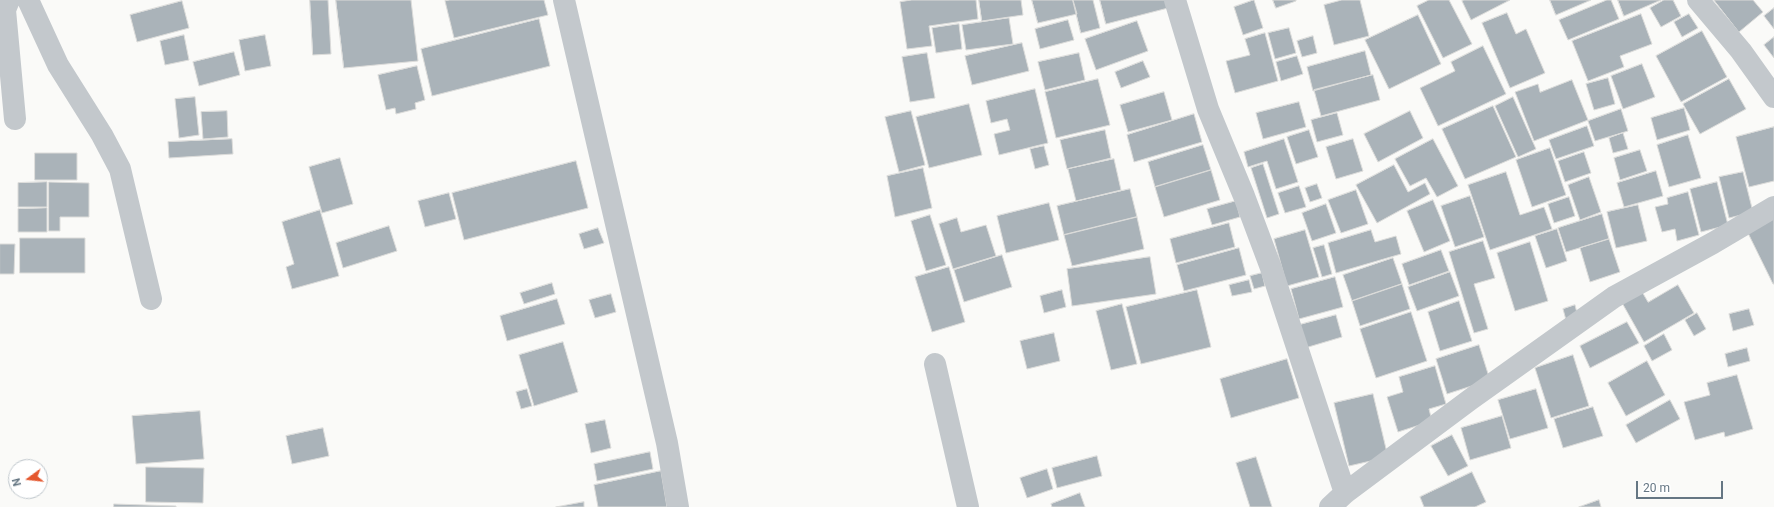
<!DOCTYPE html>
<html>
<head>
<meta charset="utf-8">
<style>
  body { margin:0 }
  #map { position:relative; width:1774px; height:507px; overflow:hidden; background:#fafaf8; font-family:Roboto,sans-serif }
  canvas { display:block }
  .north { position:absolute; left:8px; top:459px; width:40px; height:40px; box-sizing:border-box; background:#fff; border:1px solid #c1c8cd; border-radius:50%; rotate:255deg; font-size:11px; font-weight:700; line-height:16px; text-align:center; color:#657683 }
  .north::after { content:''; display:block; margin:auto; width:14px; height:18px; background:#e4572e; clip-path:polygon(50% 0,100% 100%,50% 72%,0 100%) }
  .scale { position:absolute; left:1636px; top:481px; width:87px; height:18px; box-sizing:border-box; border:2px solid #657683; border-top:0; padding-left:5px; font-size:12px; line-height:14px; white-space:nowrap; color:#657683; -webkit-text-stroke:3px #fff; paint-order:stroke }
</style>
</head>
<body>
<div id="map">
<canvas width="1774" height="507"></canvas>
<div class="north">N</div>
<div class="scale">20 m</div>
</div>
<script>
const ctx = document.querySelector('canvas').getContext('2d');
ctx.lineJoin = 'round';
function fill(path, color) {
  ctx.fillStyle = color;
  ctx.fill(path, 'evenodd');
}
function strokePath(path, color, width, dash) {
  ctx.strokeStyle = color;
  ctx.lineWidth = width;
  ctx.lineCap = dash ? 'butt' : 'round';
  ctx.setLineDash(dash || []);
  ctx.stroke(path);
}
const building = new Path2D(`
  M310 0H328L331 54 313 55Z
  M336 0H411L418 61 344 68Z
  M450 0H544L548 15 454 38 445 1Z
  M912 0H976L978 19 929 26 932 46 907 49 900 2Z
  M979 0H1021L1023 15 982 21Z
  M1032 0H1073L1077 14 1038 23Z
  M1073 0H1093L1100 28 1081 33Z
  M1100 0H1171L1172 7 1106 24Z
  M1254 0 1263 28 1243 35 1234 7Z
  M1273 0H1296V1L1276 8Z
  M1342 0H1360L1369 36 1334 45 1324 5Z
  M1429 0H1449L1472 44 1443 58 1417 6Z
  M1464 0H1510L1471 20 1462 1Z
  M1550 0H1591L1556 15Z
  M1607 0H1611L1619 19 1568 40 1559 20Z
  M1618 0H1661L1624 16Z
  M1664 0H1673L1681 16 1661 27 1650 8Z
  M1714 0H1753L1763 12 1739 32Z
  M182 1 189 28 137 42 130 15Z
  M1774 8V29L1764 16Z
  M1507 13 1516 34 1526 29 1545 73 1510 88 1482 23Z
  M1641 14 1652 44 1620 56 1624 67 1588 81 1572 41Z
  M1689 14 1698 28 1682 37 1674 22Z
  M1418 15 1441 64 1389 89 1365 40Z
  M1009 18 1013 44 966 50 962 25Z
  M539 19 550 66 432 96 421 49Z
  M1068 20 1074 40 1040 49 1035 29Z
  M1137 21 1148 51 1096 70 1085 39Z
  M959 24 962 49 936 53 932 28Z
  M1289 28 1296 53 1275 59 1268 33Z
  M1702 31 1727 77 1681 102 1656 56Z
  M1265 33 1278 81 1235 93 1226 61 1250 55 1245 39Z
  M184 35 189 60 165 65 160 41Z
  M265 35 271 66 245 71 239 40Z
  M1313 36 1317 53 1302 57 1297 41Z
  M1774 37V58L1764 45Z
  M1022 43 1029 71 972 85 965 56Z
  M1483 46 1506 94 1438 126 1420 88 1455 71 1451 62Z
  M1365 51 1371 75 1313 91 1307 67Z
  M234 52 240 75 199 86 193 62Z
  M927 53 935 98 910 102 902 57Z
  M1079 53 1085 80 1045 90 1038 62Z
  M1297 56 1303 74 1281 81 1276 62Z
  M1143 61 1150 77 1121 88 1115 72Z
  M1642 64 1655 97 1623 109 1611 76Z
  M417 66 425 100 415 103 416 109 396 114 395 108 386 110 378 75Z
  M1373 75 1380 100 1321 116 1314 90Z
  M1608 78 1615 104 1594 110 1586 84Z
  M1098 79 1110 125 1056 138 1045 92Z
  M1729 79 1746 109 1700 134 1683 104Z
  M1572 80 1588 120 1534 141 1515 92 1538 84 1540 92Z
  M1035 89 1048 143 999 155 994 134 1010 130 1007 119 991 123 986 101Z
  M1164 92 1172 120 1128 132 1120 105Z
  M195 97 199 135 179 138 175 99Z
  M1513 97 1536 149 1518 157 1495 106Z
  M1299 102 1306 127 1263 139 1256 113Z
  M969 104 982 155 929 168 916 117Z
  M1493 106 1516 157 1465 179 1442 129Z
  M1684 108 1690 130 1657 140 1651 118Z
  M1621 109 1628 131 1595 141 1588 121Z
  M227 111 228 137 203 139 201 112Z
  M911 111 925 165 899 172 885 117Z
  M1410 111 1423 138 1378 162 1364 134Z
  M1337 113 1343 135 1317 142 1311 120Z
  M1194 114 1202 142 1134 162 1127 135Z
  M1587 126 1594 146 1556 159 1549 140Z
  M1774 127V181L1749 187 1736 137Z
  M1105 130 1111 158 1067 169 1060 140Z
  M1309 130 1318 157 1296 164 1287 137Z
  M1623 133 1628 149 1613 153 1609 138Z
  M1688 135 1701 178 1669 187 1657 145Z
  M232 139 233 154 169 158 168 142Z
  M1284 139 1298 182 1276 189 1267 161 1248 167 1244 152Z
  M1353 139 1363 171 1336 179 1326 147Z
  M1433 139 1458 186 1437 197 1426 178 1410 186 1395 159Z
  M1203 145 1211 170 1155 187 1148 162Z
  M1044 146 1049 165 1035 169 1030 149Z
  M1550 148 1566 195 1532 207 1516 160Z
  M1640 150 1647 171 1620 180 1614 158Z
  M1584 152 1591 173 1565 182 1558 161Z
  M35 153H77V180H35Z
  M340 158 353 204 322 213 309 167Z
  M1114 159 1121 190 1076 201 1068 169Z
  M576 161 588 208 464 240 452 193Z
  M1263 164 1279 214 1267 218 1251 168Z
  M1394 165 1408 192 1425 183 1430 194 1377 223 1356 185Z
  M923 168 932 208 895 217 887 176Z
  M1211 170 1220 200 1164 217 1155 187Z
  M1656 171 1663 196 1624 207 1617 183Z
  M1506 172 1520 215 1544 207 1552 229 1490 250 1468 185Z
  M1743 172 1753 212 1729 218 1719 177Z
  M1589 177 1601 212 1580 220 1568 185Z
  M47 182V207H18V183Z
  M49 182 89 183V217H60V231H49Z
  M1717 182 1728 225 1701 232 1690 189Z
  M1317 184 1322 198 1310 202 1305 188Z
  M1299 186 1306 207 1285 213 1278 193Z
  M1130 189 1137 217 1064 235 1057 206Z
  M1356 190 1368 224 1341 233 1328 200Z
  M1688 192 1699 235 1677 241 1675 229 1662 232 1655 207 1668 204 1667 198Z
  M449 193 456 219 425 227 418 201Z
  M1470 196 1484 237 1455 247 1441 206Z
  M1569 197 1575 216 1554 223 1548 204Z
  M1433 200 1450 241 1424 252 1407 211Z
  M1236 201 1240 217 1212 225 1207 209Z
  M1049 203 1059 240 1006 253 997 216Z
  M1326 204 1336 233 1312 241 1302 213Z
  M1638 205 1647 241 1616 248 1607 212Z
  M47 208V232H18V209Z
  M320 210 339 276 292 289 286 267 294 264 282 222Z
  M1602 214 1609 239 1566 252 1558 228Z
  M930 215 946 265 926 271 911 221Z
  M1774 215V284H1773L1746 229Z
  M1137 217 1144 249 1072 266 1064 235Z
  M957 218 961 232 986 225 996 256 953 269 939 224Z
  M1229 223 1235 247 1176 263 1170 239Z
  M389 226 397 251 343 268 336 243Z
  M598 228 604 243 584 249 579 234Z
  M1557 229 1567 261 1546 268 1535 236Z
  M1305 230 1319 277 1287 286 1274 239Z
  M1371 230 1375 242 1396 236 1401 254 1336 273 1328 243Z
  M20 238H85V273H20Z
  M1609 239 1620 272 1590 282 1580 248Z
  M1483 241 1495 278 1474 284 1488 329 1474 333 1449 252Z
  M1530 242 1548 301 1515 311 1497 253Z
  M0 244H15L14 274H0Z
  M1324 245 1332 274 1322 277 1313 248Z
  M1239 248 1246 275 1184 291 1177 265Z
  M1441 250 1449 271 1409 285 1402 264Z
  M1002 255 1012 287 964 302 954 270Z
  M1150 257 1156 294 1072 306 1067 269Z
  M1393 258 1402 284 1352 301 1343 275Z
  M949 267 965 322 932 332 915 277Z
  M1450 272 1459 296 1417 311 1408 287Z
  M1262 273 1265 286 1254 289 1250 276Z
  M1335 277 1343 307 1299 319 1291 289Z
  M1249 280 1252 292 1232 296 1229 285Z
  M552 283 555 294 524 304 520 293Z
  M1402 284 1410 309 1360 326 1352 301Z
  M1678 285 1694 313 1644 342 1621 301 1641 290 1648 302Z
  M1062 290 1066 307 1044 313 1040 296Z
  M1197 290 1211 347 1141 364 1126 307Z
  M611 294 616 312 595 318 589 300Z
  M557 299 565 324 507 341 500 316Z
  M1459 301 1472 341 1440 351 1428 312Z
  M1122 304 1137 364 1111 370 1096 311Z
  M1575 305 1578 317 1566 320 1563 309Z
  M1749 309 1754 325 1733 331 1729 314Z
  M1411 312 1427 361 1376 378 1360 329Z
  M1697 313 1706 329 1694 336 1685 320Z
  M1336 315 1342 337 1305 348 1299 325Z
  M1627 322 1639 343 1590 368 1580 346Z
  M1054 333 1060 361 1027 369 1020 341Z
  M1664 334 1672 350 1652 361 1644 346Z
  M563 342 578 392 534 406 519 355Z
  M1479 345 1490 380 1447 394 1436 359Z
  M1747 348 1750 361 1728 367 1725 354Z
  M1573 355 1589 406 1551 418 1535 368Z
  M1287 359 1299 398 1231 418 1220 379Z
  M1647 361 1665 395 1626 416 1608 383Z
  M1435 366 1446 404 1429 409 1432 421 1398 432 1387 397 1403 392 1399 377Z
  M1737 375 1753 429 1725 437 1724 432 1695 440 1684 402 1710 395 1707 383Z
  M527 389 532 406 521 409 516 392Z
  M1536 389 1548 428 1510 439 1498 400Z
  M1373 394 1388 457 1349 466 1334 403Z
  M1670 400 1680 419 1636 443 1626 425Z
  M1593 407 1603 436 1563 448 1554 419Z
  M200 411 204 459 136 464 132 416Z
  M1502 416 1511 448 1470 460 1461 428Z
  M605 420 611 448 591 453 585 424Z
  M323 428 329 456 292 464 286 436Z
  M1452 435 1468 466 1448 476 1431 446Z
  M650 452 653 469 597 481 594 464Z
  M1097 456 1102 476 1057 488 1052 468Z
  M1256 457 1272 507H1250L1236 463Z
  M146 467 204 468 203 503 146 502Z
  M1047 469 1053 489 1027 498 1020 478Z
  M661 471 667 507H598L594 485Z
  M1472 472 1486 502 1475 507H1424L1420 497Z
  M1080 493 1085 507H1052L1051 504Z
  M1599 500 1601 507H1579Z
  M584 502V507H556Z
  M114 504 176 506V507H114Z`);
const street = new Path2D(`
  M9 0 5 10 15 119
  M28 0 58 65 102 135 120 169 151 299
  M564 0 667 443 678 507
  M1175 0 1208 109 1244 196 1271 268 1345 493
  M1698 0 1741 51 1774 97
  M935 364 968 507
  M1330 507 1345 493 1471 399 1614 297 1713 243 1774 207`);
fill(building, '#aab3b9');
strokePath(building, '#dcdcda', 1);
strokePath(street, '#c3c8cc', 22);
</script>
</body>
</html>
